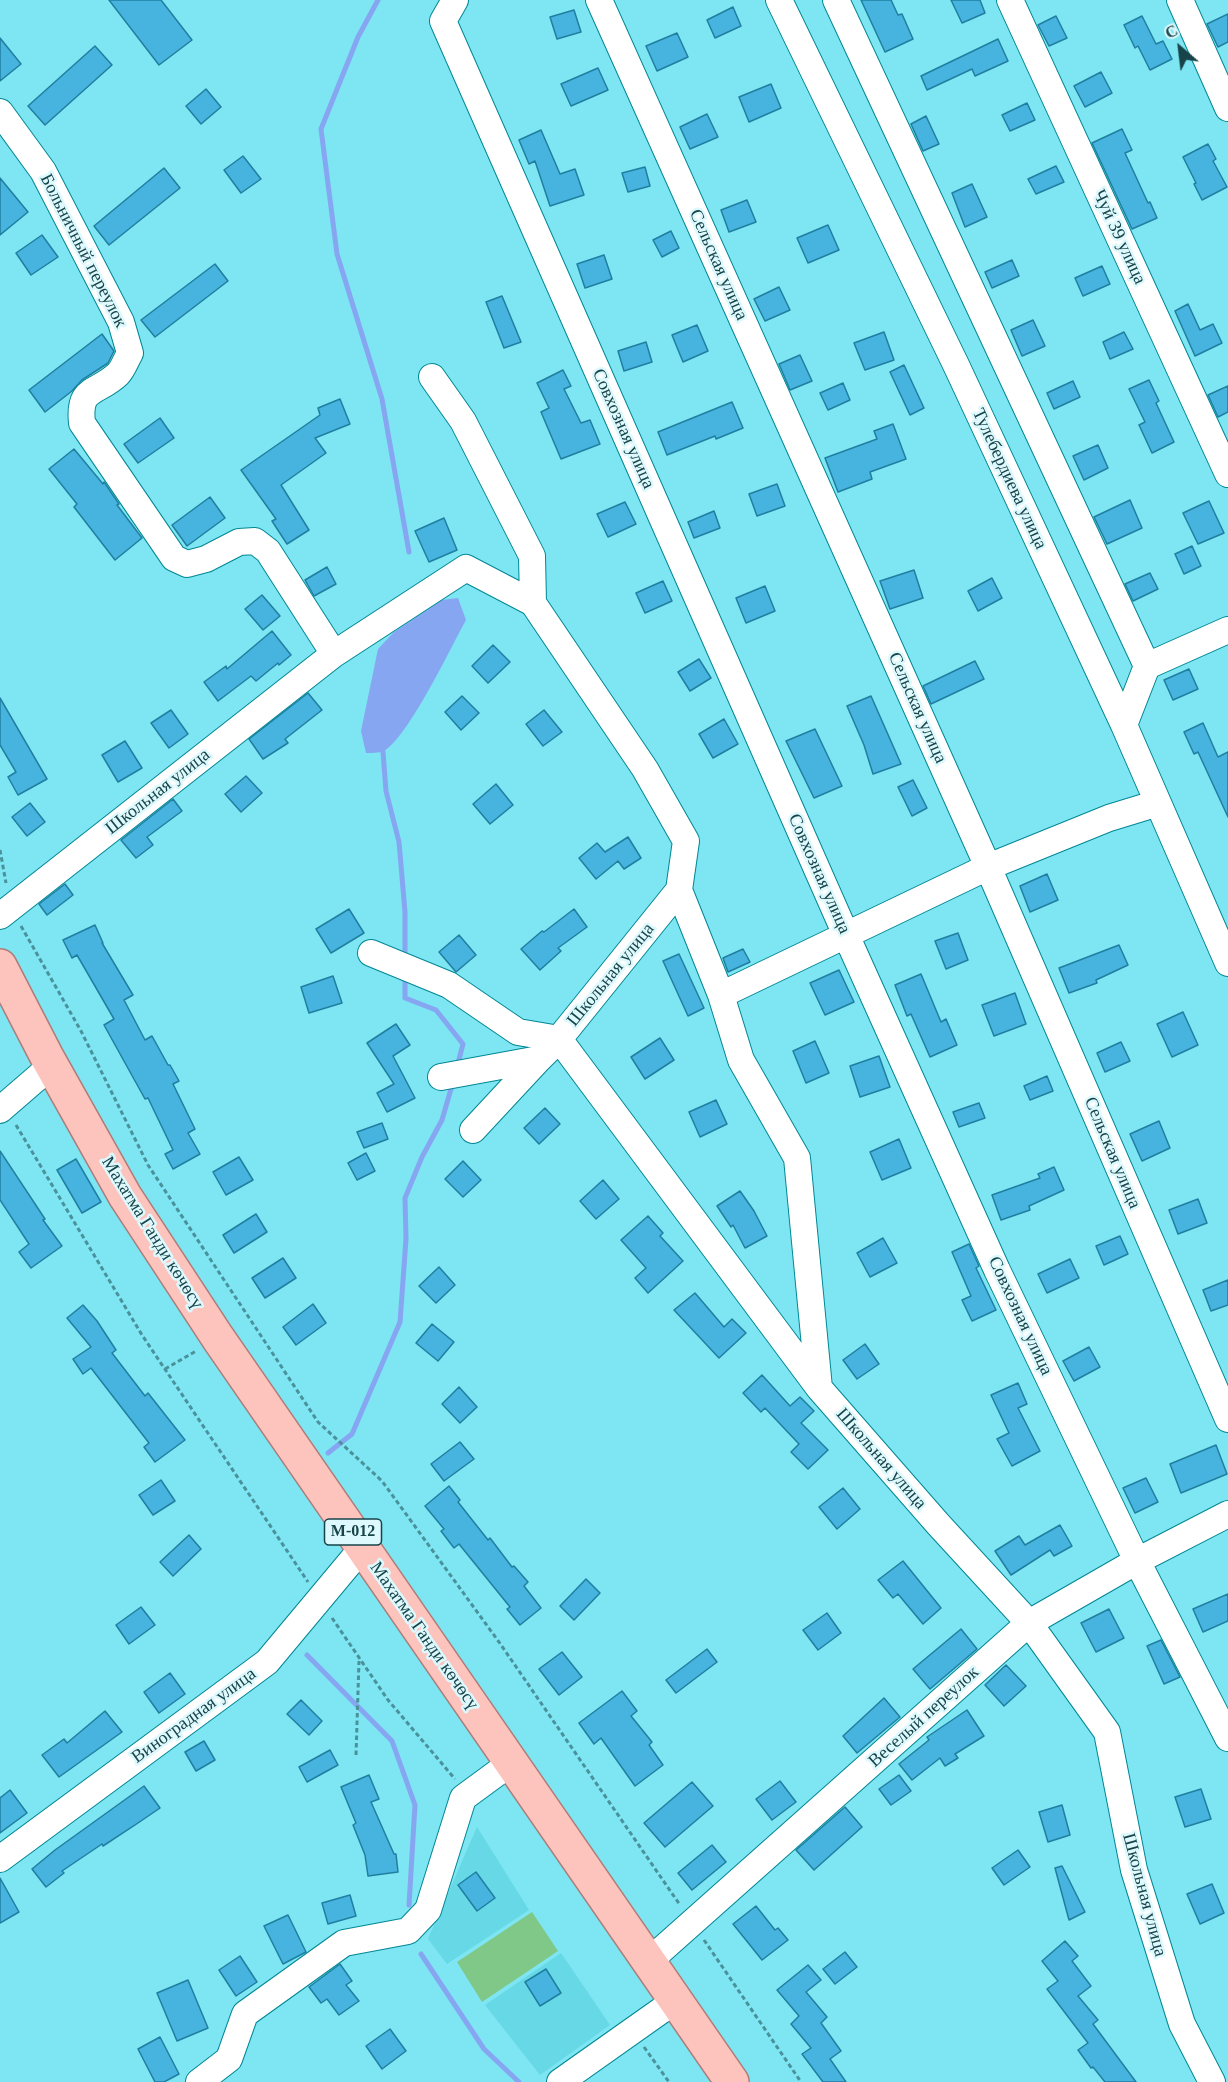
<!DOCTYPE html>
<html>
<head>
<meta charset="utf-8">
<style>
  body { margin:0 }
  #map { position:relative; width:1228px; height:2082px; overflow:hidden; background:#7ee5f2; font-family:Georgia,serif }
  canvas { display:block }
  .north { position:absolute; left:1150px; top:18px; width:60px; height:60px; -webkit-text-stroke:4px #def9fd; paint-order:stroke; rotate:332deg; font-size:16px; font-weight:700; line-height:24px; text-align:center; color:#174449 }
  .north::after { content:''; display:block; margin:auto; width:21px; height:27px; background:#174449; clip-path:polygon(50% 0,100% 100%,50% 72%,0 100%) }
</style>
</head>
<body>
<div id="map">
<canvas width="1228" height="2082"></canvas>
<div class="north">С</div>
</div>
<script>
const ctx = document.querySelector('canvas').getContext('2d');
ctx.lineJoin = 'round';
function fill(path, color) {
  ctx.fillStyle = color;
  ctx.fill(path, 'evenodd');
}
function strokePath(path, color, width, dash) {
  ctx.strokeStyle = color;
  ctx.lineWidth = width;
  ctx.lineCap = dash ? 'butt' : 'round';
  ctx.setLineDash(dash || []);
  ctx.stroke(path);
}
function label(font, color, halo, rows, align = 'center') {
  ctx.font = font + ' Georgia,serif';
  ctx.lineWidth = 5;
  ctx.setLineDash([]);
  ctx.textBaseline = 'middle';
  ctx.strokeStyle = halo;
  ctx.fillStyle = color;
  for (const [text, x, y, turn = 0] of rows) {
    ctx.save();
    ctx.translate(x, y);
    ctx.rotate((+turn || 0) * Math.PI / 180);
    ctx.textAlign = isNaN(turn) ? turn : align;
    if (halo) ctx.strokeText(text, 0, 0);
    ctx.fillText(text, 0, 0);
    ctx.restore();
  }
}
const built = new Path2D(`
  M477 1827 529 1910 447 1964 428 1939Z
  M561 1953 610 2025 540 2075 485 2005Z`);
const green = new Path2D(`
  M532 1912 558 1951 482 2002 457 1962Z`);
const water = new Path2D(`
  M458 598 466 620C450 649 409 736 384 751 379 753 371 753 366 753L361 731 378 649 394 632 442 600Z`);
const stream = new Path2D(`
  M378 0 358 37 321 129 337 254 382 399 409 552
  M383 752 386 791 399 842 405 912V958
  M405 973V998L436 1010 463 1044 457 1067
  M328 1453 352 1434 400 1322 406 1239 405 1198 422 1157 442 1120 453 1082
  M307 1655 392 1741 415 1805 409 1905
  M421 1954 484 2049 519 2082`);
const building = new Path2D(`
  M109 0H161L192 40 159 65Z
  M861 0H891L898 15 902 14 913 39 885 52Z
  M951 0H980L985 13 962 23Z
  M733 7 741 26 715 38 707 20Z
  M574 10 581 32 557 39 550 17Z
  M1228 14V42L1218 47 1207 24Z
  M1056 16 1067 38 1049 46 1038 25Z
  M1142 16 1156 44 1163 41 1172 59 1150 70 1138 46 1135 48 1124 25Z
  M677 33 688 57 657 71 646 46Z
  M0 38 21 64 0 81Z
  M998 39 1008 61 975 76 972 69 927 90 921 76Z
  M95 46 112 65 45 125 28 106Z
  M598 68 608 90 571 106 561 84Z
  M1101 72 1112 93 1085 107 1074 86Z
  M771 84 781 108 749 122 739 97Z
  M206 89 221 107 201 124 186 106Z
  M1027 103 1035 120 1010 131 1002 115Z
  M707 114 718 137 690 149 680 127Z
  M926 116 939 144 923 151 911 124Z
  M1122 129 1132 150 1125 153 1148 203 1150 202 1157 218 1132 229 1092 143Z
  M541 130 560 174 575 169 584 195 550 206 535 161 529 164 519 140Z
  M1208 144 1216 159 1213 161 1227 187 1202 200 1194 184 1196 183 1183 157Z
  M243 156 261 179 241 193 224 170Z
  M1056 166 1064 182 1036 194 1028 179Z
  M645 167 650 186 628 192 622 173Z
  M164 168 180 188 109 245 94 226Z
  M0 178 28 212 0 235Z
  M972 184 987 217 965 227 952 193Z
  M747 200 756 222 729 232 721 210Z
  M828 225 839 250 808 263 797 238Z
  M671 231 679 248 662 257 653 240Z
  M42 235 58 257 31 275 16 253Z
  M604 255 612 279 585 288 577 264Z
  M1012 260 1019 276 992 288 985 272Z
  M215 264 228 281 155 337 141 320Z
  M1102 266 1110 284 1083 296 1075 278Z
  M779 287 790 310 765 321 754 299Z
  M502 296 521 342 504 348 486 302Z
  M1188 304 1200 330 1213 324 1222 343 1195 356 1175 311Z
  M1033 320 1045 346 1022 356 1011 330Z
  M697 325 708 351 683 362 672 335Z
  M884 332 894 360 865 370 854 343Z
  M1124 332 1133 349 1110 359 1103 342Z
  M102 334 114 351 108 363 82 380 72 391 45 412 29 390Z
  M646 342 652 362 624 371 618 351Z
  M800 355 812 381 790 390 779 364Z
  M904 365 924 408 910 415 890 372Z
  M563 370 571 386 564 389 581 423 590 420 600 444 561 459 541 412 549 408 537 383Z
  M1149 380 1159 401 1156 403 1174 442 1152 453 1139 425 1145 422 1129 389Z
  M1073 381 1080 397 1054 409 1047 393Z
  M843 383 850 400 828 410 820 393Z
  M1228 386V412L1218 417 1208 395Z
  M340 399 350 424 315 438 326 453 281 485 309 530 287 544 272 521 276 519 241 470 320 415 318 408Z
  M732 402 743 428 716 439 715 436 667 455 658 432Z
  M160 418 174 438 138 463 124 444Z
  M893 424 906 459 870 472 872 479 838 492 825 458 877 439 874 431Z
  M1098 445 1108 468 1084 480 1073 456Z
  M74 449 103 484 104 482 119 504 117 505 142 538 115 560 74 507 77 504 49 469Z
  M777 484 785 506 757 516 749 494Z
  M210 497 225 518 187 546 172 525Z
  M1130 500 1142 528 1107 544 1094 517Z
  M1209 501 1224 533 1198 544 1183 513Z
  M625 502 636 524 608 537 597 514Z
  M714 511 720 528 694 538 688 522Z
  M444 518 457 550 429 562 415 531Z
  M1192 546 1201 566 1184 574 1175 554Z
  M327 567 336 584 314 596 305 580Z
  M914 570 923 598 890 609 880 581Z
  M1150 573 1158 589 1133 601 1125 584Z
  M992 578 1002 598 978 611 968 591Z
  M663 581 672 601 645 613 636 593Z
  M765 586 775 611 746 623 736 598Z
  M262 595 280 616 263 630 245 609Z
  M272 631 291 655 279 665 278 663 256 681 251 676 218 701 204 682 226 666 227 669Z
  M493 645 510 662 488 683 472 666Z
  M699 659 711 678 690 691 678 672Z
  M975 661 984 679 931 704 923 686Z
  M1189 669 1198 689 1173 700 1164 680Z
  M308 693 322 710 285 739 288 743 263 759 249 739Z
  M462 696 479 713 461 730 445 712Z
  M871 696 901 764 873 774 864 745 847 706Z
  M0 698 47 779 18 795 8 777 16 772 0 745Z
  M171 710 188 734 169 748 151 723Z
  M544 710 562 732 543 746 526 724Z
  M724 719 738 744 713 758 699 734Z
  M1203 723 1218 757 1228 752V817L1198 752 1194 754 1184 732Z
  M815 729 842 786 814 798 786 741Z
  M125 741 142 768 118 782 102 755Z
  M246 776 262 793 241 812 225 794Z
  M913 780 927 808 912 816 898 787Z
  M496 784 513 805 490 824 473 804Z
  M173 799 182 811 147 837 153 845 136 858 121 840Z
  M30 803 45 822 27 836 12 817Z
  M628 837 641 858 624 869 618 861 596 879 579 858 597 843 605 852Z
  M1047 874 1058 900 1030 912 1020 886Z
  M65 884 73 895 47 915 39 904Z
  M349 909 364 933 331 953 316 929Z
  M574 909 587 927 558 948 561 951 540 970 521 949 542 931 544 932Z
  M95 925 103 943H102L133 995 124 1000 145 1040 152 1036 168 1065H170L179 1081 173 1084 195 1129 188 1133 200 1154 173 1169 165 1154 173 1150 148 1098 145 1099 104 1025 114 1019 77 955 72 958 63 940Z
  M958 933 968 960 946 969 935 941Z
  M459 935 476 955 456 972 439 952Z
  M1119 945 1128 965 1096 980 1097 983 1069 993 1059 968Z
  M743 949 750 962 728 972 723 958Z
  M679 954 704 1008 688 1016 663 961Z
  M839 970 854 1002 825 1015 810 983Z
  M921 974 941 1022 946 1019 957 1045 930 1057 911 1014 907 1016 895 985Z
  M333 976 342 1003 309 1013 301 987Z
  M1015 993 1026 1024 994 1036 982 1005Z
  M1183 1012 1198 1045 1172 1057 1157 1024Z
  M396 1024 410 1045 393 1056 415 1098 387 1112 377 1093 394 1084 367 1043Z
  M660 1038 674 1060 645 1079 631 1057Z
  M815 1041 829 1073 806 1083 793 1051Z
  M1121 1042 1130 1061 1105 1072 1097 1053Z
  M879 1056 890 1087 860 1097 850 1066Z
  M1047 1076 1053 1091 1030 1100 1024 1086Z
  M716 1100 727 1124 700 1137 689 1112Z
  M979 1103 985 1118 959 1127 953 1112Z
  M545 1108 560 1124 539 1144 524 1128Z
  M1159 1121 1170 1148 1142 1161 1130 1134Z
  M382 1123 388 1139 364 1148 357 1132Z
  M899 1139 911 1168 882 1180 870 1152Z
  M0 1151 45 1219 43 1220 62 1246 31 1268 19 1252 29 1244 0 1200Z
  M366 1153 375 1171 357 1180 348 1163Z
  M239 1157 253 1180 226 1195 213 1172Z
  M76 1159 101 1202 82 1213 57 1170Z
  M463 1161 481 1180 463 1197 445 1179Z
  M1054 1167 1064 1190 1029 1206 1030 1210 1001 1220 992 1195 1040 1178 1038 1174Z
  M603 1180 619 1199 596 1219 580 1201Z
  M740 1191 754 1211 767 1236 745 1248 733 1225 731 1227 717 1206Z
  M1198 1199 1207 1223 1178 1234 1169 1210Z
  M256 1214 267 1232 234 1253 223 1235Z
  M648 1216 663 1233 660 1236 683 1261 648 1293 635 1278 646 1268 621 1240Z
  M1120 1236 1128 1254 1104 1265 1096 1246Z
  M883 1238 897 1263 870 1277 857 1253Z
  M969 1244 979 1266 976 1268 996 1310 972 1321 962 1300 971 1296 952 1252Z
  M283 1258 296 1278 265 1298 252 1278Z
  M1070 1259 1079 1278 1047 1293 1038 1274Z
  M439 1267 455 1285 436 1303 419 1286Z
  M1228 1280V1305L1211 1311 1203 1290Z
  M695 1293 724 1327 732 1319 746 1333 719 1358 674 1310Z
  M313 1304 326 1323 296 1345 283 1327Z
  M83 1305 97 1321 116 1350 112 1353 145 1396 148 1393 185 1440 155 1462 144 1447 149 1443 91 1368 83 1374 73 1359 91 1347 67 1318Z
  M432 1324 454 1342 438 1361 416 1343Z
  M865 1344 879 1364 857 1379 843 1360Z
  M1089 1347 1100 1367 1074 1381 1063 1361Z
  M762 1375 790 1406 800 1397 814 1411 801 1423 828 1450 808 1469 791 1452 799 1444 765 1408 761 1412 743 1393Z
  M1018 1383 1027 1404 1018 1408 1040 1451 1012 1466 997 1439 1009 1433 991 1395Z
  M459 1387 477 1407 460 1423 442 1404Z
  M460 1442 474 1459 444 1481 431 1464Z
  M1216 1445 1227 1474 1181 1493 1170 1464Z
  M1146 1478 1158 1502 1135 1513 1123 1488Z
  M161 1480 175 1501 153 1515 139 1495Z
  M449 1486 460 1500 458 1502 488 1540 490 1538 512 1567 514 1566 528 1582 524 1586 541 1608 520 1625 507 1609 510 1607 459 1544 454 1548 441 1531 444 1529 425 1506Z
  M843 1488 860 1509 837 1529 819 1507Z
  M1060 1525 1072 1546 1054 1556 1050 1550 1011 1575 995 1551 1019 1536 1025 1545Z
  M189 1535 201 1549 173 1576 160 1562Z
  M903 1561 941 1608 923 1624 898 1594 893 1598 878 1580Z
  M586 1579 600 1593 574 1620 560 1606Z
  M1228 1594V1621L1203 1632 1193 1609Z
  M141 1607 155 1625 129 1644 116 1625Z
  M1109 1609 1124 1638 1096 1652 1081 1623Z
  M827 1613 841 1633 818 1650 803 1630Z
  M961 1629 977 1649 930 1689 913 1669Z
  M1161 1640 1180 1677 1164 1684 1147 1646Z
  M707 1649 717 1662 676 1693 666 1680Z
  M562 1652 582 1677 559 1695 539 1669Z
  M1006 1665 1026 1686 1004 1706 985 1685Z
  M170 1673 185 1694 159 1713 144 1692Z
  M622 1691 637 1711 631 1716 652 1742 649 1745 663 1765 635 1786 601 1738 594 1744 579 1723Z
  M884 1698 900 1717 857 1753 843 1736Z
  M301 1700 322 1721 309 1735 287 1714Z
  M967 1710 984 1736 955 1754 958 1758 945 1766 940 1758 912 1780 899 1764 929 1740 927 1737Z
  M105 1711 122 1732 59 1777 42 1755 64 1739 67 1743Z
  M204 1741 215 1760 196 1771 185 1752Z
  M330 1750 338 1765 307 1782 299 1767Z
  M369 1775 379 1799 371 1802 394 1854H396L398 1872 368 1876 365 1855 353 1825 356 1823 341 1787Z
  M899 1775 911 1791 891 1805 879 1789Z
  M780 1781 796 1802 772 1820 756 1799Z
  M692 1782 713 1806 665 1847 644 1823Z
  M144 1786 160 1808 138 1823 103 1846 102 1844 62 1871 64 1873 46 1887 32 1869 55 1850Z
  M1201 1789 1211 1819 1185 1827 1175 1797Z
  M10 1790 27 1813 0 1833V1798Z
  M1062 1805 1070 1835 1048 1842 1039 1812Z
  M845 1807 862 1827 814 1870 796 1850Z
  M712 1845 726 1862 692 1890 678 1873Z
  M1018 1850 1030 1867 1004 1885 992 1868Z
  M1062 1866 1085 1912 1069 1920 1055 1868Z
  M476 1872 495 1898 477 1911 458 1885Z
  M0 1878 19 1912 0 1923Z
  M1212 1884 1224 1913 1200 1924 1187 1894Z
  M350 1895 356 1916 328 1924 322 1903Z
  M756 1906 775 1930 778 1928 788 1940 762 1960 733 1924Z
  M288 1915 306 1952 283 1964 264 1926Z
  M1065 1941 1078 1956 1072 1961 1091 1986 1078 1996 1098 2020 1093 2024 1136 2082H1105L1093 2067 1091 2068 1078 2050 1088 2043 1047 1989 1058 1981 1042 1961Z
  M845 1952 857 1967 835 1984 823 1969Z
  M240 1956 257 1982 236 1996 219 1970Z
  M340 1964 352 1981 346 1985 359 2001 339 2015 327 1999 321 2003 309 1987Z
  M808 1965 821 1980 806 1992 827 2017 821 2023 841 2051 830 2059 846 2082H823L802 2054 811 2048 791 2024 799 2016 777 1990Z
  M546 1969 561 1993 540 2006 525 1982Z
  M188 1980 208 2028 177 2041 157 1993Z
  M390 2029 406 2051 382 2069 366 2046Z
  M160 2037 179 2074 164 2082H155L138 2049Z`);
const path = new Path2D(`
  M0 850 6 883
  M21 926 81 1031 148 1165 318 1422 382 1481 499 1642 680 1905
  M16 1125 142 1335 308 1582
  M165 1369 196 1351
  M332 1618 388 1700 455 1779
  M356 1755 359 1661
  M704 1940 801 2082
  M644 2047 669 2082`);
const minor = new Path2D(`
  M455 0 443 21 846 935 997 1270 1137 1561 1228 1738
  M599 0 988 867 1228 1419
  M779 0 957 367 1124 725 1228 963
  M836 0 1147 666
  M1010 0 1228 474
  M1180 0 1228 108
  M0 112 43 171 121 322 130 353C126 360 123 369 118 374 97 394 78 386 82 423L174 558 187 564 206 559 239 542 255 541 268 551 334 654
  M432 377 463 421 532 556 533 603
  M1124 725 1147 666 1228 630
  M679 890 559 1039 819 1388 938 1524 1029 1623 1107 1732 1134 1870 1182 2024 1212 2082
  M0 916 334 654 466 568 533 603 645 769 686 841 679 890 721 995 741 1060 797 1158 819 1388
  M371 953 449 985 518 1032 559 1039
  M721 995 988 867 1109 818 1158 803
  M441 1077 539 1059 559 1039
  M0 1110 52 1065
  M473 1130 539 1059
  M0 1859 267 1662 363 1547
  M649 1961 1029 1623 1137 1561 1228 1514
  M199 2082 229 2059 245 2014 344 1943 408 1931 428 1910 463 1798 512 1762
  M560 2082 676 2000`);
const major = new Path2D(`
  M0 966 47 1057 125 1196 218 1338 732 2082`);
const shields = [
  [353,1532,57]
];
const shieldNames = [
  ["М-012",353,1532]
];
const streetNames = [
  ["Чуй 39 улица",1119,237,65],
  ["Больничный переулок",83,251,63],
  ["Сельская улица",718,265,66],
  ["Совхозная улица",623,429,66],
  ["Тулебердиева улица",1009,479,65],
  ["Сельская улица",917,708,66],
  ["Школьная улица",158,792,-38],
  ["Совхозная улица",819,874,66],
  ["Школьная улица",611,975,-51],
  ["Сельская улица",1112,1153,67],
  ["Махатма Ганди көчөсү",152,1233,58],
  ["Совхозная улица",1020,1316,65],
  ["Школьная улица",881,1459,49],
  ["Махатма Ганди көчөсү",424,1636,55],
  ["Виноградная улица",194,1716,-36],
  ["Веселый переулок",924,1717,-42],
  ["Школьная улица",1144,1895,75]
];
fill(built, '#66d8e6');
fill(green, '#80c887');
fill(water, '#87a6f2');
strokePath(stream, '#87a6f2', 5);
fill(building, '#46b4de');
strokePath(building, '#207fa0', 1.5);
strokePath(minor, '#018794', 28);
strokePath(major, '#ac7d78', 36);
strokePath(path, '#49929b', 3, [4.5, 3]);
strokePath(minor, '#fff', 26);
strokePath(major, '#fdc3bd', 33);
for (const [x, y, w] of shields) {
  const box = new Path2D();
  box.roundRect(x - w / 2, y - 13, w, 26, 4.5);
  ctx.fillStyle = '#def9fd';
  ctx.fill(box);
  strokePath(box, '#174449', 1.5);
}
label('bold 16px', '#174449', null, shieldNames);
label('18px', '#174449', '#def9fd', streetNames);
</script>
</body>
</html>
